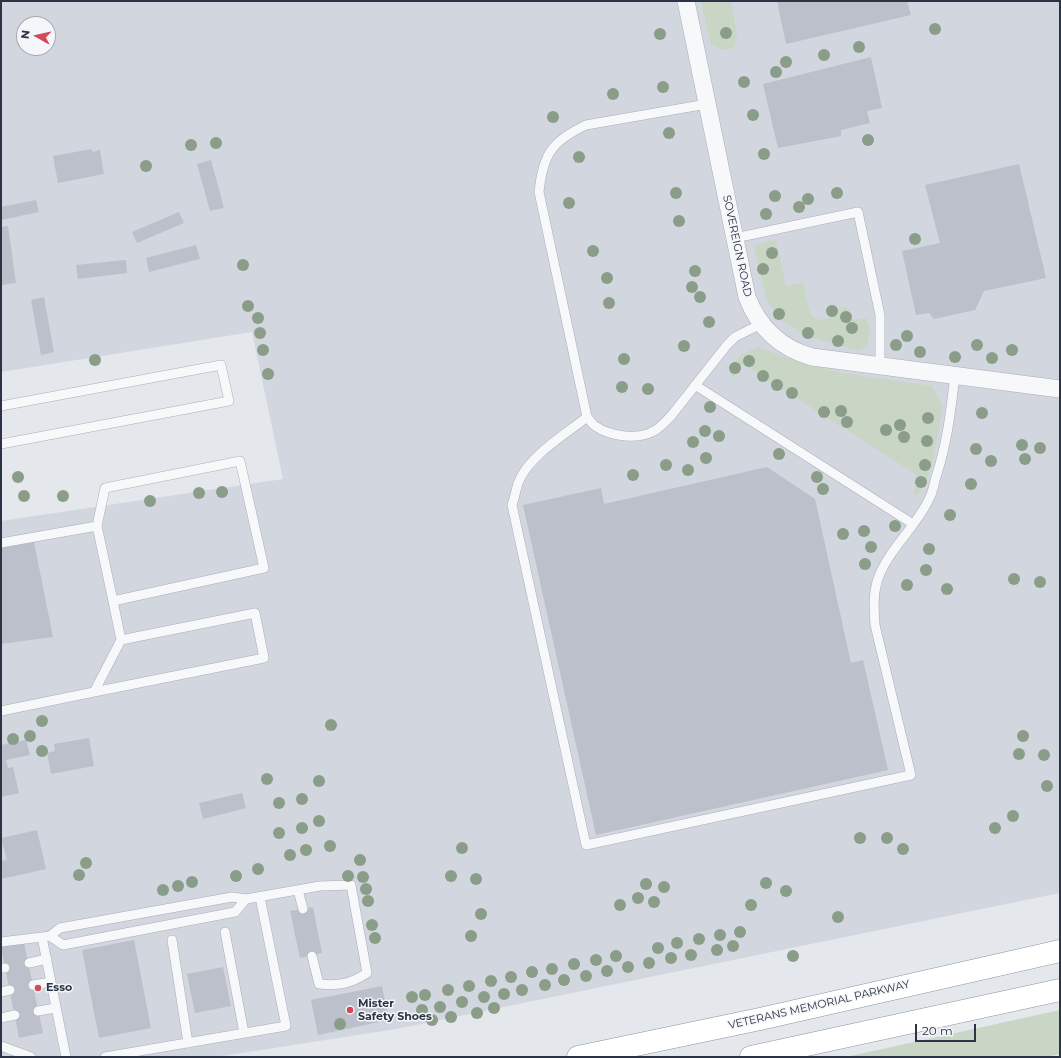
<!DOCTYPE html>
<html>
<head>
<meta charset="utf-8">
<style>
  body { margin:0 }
  #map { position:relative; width:1061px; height:1058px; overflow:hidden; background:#e4e7ec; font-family:Montserrat,sans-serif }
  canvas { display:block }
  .frame { position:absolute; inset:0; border:2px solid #2b3445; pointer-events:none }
  .north { position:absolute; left:16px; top:16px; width:40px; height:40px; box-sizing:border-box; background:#f4f6f9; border:1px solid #a4a8b1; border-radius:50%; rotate:278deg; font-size:11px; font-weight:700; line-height:16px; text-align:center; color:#2b3445 }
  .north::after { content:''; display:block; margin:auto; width:14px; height:18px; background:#d1495b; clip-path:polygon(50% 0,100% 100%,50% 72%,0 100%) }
  .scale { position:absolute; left:915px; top:1024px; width:61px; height:18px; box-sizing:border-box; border:2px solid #2b3445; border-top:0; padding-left:5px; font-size:12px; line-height:14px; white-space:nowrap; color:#2b3445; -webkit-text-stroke:3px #f4f6f9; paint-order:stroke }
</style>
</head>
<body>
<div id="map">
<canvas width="1061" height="1058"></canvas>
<div class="frame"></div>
<div class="north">N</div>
<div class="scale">20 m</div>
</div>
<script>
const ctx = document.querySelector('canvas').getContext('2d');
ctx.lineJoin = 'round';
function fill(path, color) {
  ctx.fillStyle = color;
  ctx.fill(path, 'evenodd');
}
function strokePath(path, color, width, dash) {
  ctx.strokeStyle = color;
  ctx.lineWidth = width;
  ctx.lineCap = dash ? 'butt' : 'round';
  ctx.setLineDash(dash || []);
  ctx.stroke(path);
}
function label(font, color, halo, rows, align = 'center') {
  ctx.font = font + ' Montserrat,sans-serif';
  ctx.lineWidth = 3;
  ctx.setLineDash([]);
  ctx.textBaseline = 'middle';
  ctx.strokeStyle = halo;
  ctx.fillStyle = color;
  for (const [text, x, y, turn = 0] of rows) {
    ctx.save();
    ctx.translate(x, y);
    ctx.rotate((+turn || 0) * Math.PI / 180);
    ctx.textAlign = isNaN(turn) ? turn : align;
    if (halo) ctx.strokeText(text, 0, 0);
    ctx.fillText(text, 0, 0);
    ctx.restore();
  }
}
const built = new Path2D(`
  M1 1H1060V893L396 1029 216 1057H1V521L283 479 252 332 1 372ZM24 24H48V48H24Z`);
const green = new Path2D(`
  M701 1H731L737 36 734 48 723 50 711 45Z
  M776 239 786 286 803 283 811 315 818 320 830 318 828 311 847 307 852 320 866 318 870 330 867 346 859 351 808 336 782 320 767 302 754 246Z
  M758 347 782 356 841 373 932 386 943 407 930 474 917 497 913 493 920 477 743 364 733 378 729 372C736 356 743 354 758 347Z
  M1060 1010V1054L1047 1057H846Z`);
const building = new Path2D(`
  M777 1H907L911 15 786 44Z
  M871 57 882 108 867 111 870 123 841 130V136L778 148 763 84Z
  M92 149V152L100 150 104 174 58 183 53 156Z
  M211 160 224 208 210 211 197 164Z
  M1019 164 1046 278 984 291 975 310 934 319 929 313 916 315 902 251 940 243 925 185Z
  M36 200 39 212 1 220V207Z
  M179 212 184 223 137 243 132 232Z
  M8 226 16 283 1 285V227Z
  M196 245 200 259 149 272 146 258Z
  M126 260 127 273 78 279 76 265Z
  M44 297 54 352 41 355 31 300Z
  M767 467 815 499 851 663 863 660 888 770 596 835 523 505 601 488 604 504Z
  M34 542 53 637 1 644V548Z
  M89 738 94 766 51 774 47 753 55 751 54 744Z
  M26 740 30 755 6 760 8 768 13 767 19 793 1 797V745Z
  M242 793 246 808 203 819 199 803Z
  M37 830 46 869 1 879V861L7 860 1 838Z
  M313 907 322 953 300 958 290 911Z
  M134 940 151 1028 99 1038 82 950Z
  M24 943 43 1033 19 1038 1 947Z
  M223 967 231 1006 195 1013 187 974Z
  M382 986 389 1020 318 1035 311 1000Z`);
const lane = new Path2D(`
  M707 104 586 125C552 141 543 154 539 192L587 417C590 420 592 424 595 426 610 436 636 440 652 432 659 429 665 422 671 416L727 345 735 337 761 324
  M735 238 858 212 880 315V366
  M695 385 913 524
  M1 406 221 365 229 401 1 444
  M587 417C566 434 530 455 519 481 516 488 515 497 512 505L586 845 911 775 875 625C874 610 873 596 877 582 886 551 917 527 930 497 933 491 934 484 936 477 947 444 951 410 955 375
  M97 526 113 601
  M1 543 97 526 105 488 240 461 264 568 113 601 121 640 94 692 1 711
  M94 692 264 658 255 613 121 640
  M298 890 303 909
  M225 932 244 1033
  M50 936 63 945 235 912 246 899
  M42 937 66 1057
  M172 940 188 1043
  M1 942 50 936 60 928 232 897 246 899 320 886 351 885 367 973C350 984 339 986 319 984L312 956
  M29 963 47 959
  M1 968H5
  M33 985 51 982
  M1 992 10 990
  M38 1011 56 1008
  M1 1018 15 1015
  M1 1046 31 1057
  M105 1057 286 1026 260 897`);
const street = new Path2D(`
  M686 1 747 297C759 328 780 348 812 357L1060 389`);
const highway = new Path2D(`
  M578 1057 760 1019 1060 951
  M751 1057 1060 990`);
const trees = [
  [935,29],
  [726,33],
  [660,34],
  [859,47],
  [824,55],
  [786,62],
  [776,72],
  [744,82],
  [663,87],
  [613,94],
  [753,115],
  [553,117],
  [669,133],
  [868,140],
  [216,143],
  [191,145],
  [764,154],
  [579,157],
  [146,166],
  [676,193],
  [837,193],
  [775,196],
  [808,199],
  [569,203],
  [799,207],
  [766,214],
  [679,221],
  [915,239],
  [593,251],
  [772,253],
  [243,265],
  [763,269],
  [695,271],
  [607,278],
  [692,287],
  [700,297],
  [609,303],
  [248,306],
  [832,311],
  [779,314],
  [846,317],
  [258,318],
  [709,322],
  [852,328],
  [260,333],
  [808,333],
  [907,336],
  [838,341],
  [896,345],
  [977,345],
  [684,346],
  [263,350],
  [1012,350],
  [920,352],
  [955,357],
  [992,358],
  [624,359],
  [95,360],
  [749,361],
  [735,368],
  [268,374],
  [763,376],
  [777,385],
  [622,387],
  [648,389],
  [792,393],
  [710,407],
  [841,411],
  [824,412],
  [982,413],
  [928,418],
  [847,422],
  [900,425],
  [886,430],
  [705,431],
  [719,436],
  [904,437],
  [927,441],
  [693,442],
  [1022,445],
  [1040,448],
  [976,449],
  [779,454],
  [706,458],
  [1025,459],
  [991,461],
  [666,465],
  [925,465],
  [688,470],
  [633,475],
  [18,477],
  [817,477],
  [921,482],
  [971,484],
  [823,489],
  [222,492],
  [199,493],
  [24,496],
  [63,496],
  [150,501],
  [950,515],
  [895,526],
  [864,531],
  [843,534],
  [871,547],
  [929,549],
  [865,564],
  [926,570],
  [1014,579],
  [1040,582],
  [907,585],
  [947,589],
  [42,721],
  [331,725],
  [30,736],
  [1023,736],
  [13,739],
  [42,751],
  [1019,754],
  [1044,755],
  [267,779],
  [319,781],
  [1047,786],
  [302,799],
  [279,803],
  [1013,816],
  [319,821],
  [302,828],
  [995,828],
  [279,833],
  [860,838],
  [887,838],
  [330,846],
  [462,848],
  [903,849],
  [306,850],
  [290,855],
  [360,860],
  [86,863],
  [258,869],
  [79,875],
  [236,876],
  [348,876],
  [451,876],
  [363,877],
  [476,879],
  [192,882],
  [766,883],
  [646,884],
  [178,886],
  [664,887],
  [366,889],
  [163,890],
  [786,891],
  [638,898],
  [368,901],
  [654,902],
  [620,905],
  [751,905],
  [481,914],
  [838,917],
  [372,925],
  [740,932],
  [720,935],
  [471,936],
  [375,938],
  [699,939],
  [677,943],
  [733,946],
  [658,948],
  [717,950],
  [691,955],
  [616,956],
  [793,956],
  [671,958],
  [596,960],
  [649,963],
  [574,964],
  [628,967],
  [552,969],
  [607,971],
  [532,972],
  [586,976],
  [511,977],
  [564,980],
  [491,981],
  [545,985],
  [469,986],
  [448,990],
  [522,990],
  [504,994],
  [425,995],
  [412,997],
  [484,997],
  [462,1002],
  [440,1007],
  [494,1008],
  [422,1010],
  [477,1013],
  [451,1017],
  [432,1020],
  [340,1024]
];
const markers = [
  [38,988,4,"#d1495b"],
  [350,1010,4,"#d1495b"]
];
const streetNames = [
  ["SOVEREIGN ROAD",737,246,78],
  ["VETERANS MEMORIAL PARKWAY",819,1005,-13]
];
const poiNames = [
  ["Esso",46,988],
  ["Mister",358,1004],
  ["Safety Shoes",358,1017]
];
fill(built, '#d2d6de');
fill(green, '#c9d6c5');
fill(building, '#bbc0ca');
strokePath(lane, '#a9aeb7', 10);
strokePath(street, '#a9aeb7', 18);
strokePath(highway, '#8b94a3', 23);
strokePath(lane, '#f7f8fa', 9);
strokePath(street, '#f7f8fa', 17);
strokePath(highway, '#fff', 22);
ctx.fillStyle = '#899d89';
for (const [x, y] of trees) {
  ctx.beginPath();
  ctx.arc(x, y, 6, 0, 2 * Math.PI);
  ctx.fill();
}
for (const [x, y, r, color] of markers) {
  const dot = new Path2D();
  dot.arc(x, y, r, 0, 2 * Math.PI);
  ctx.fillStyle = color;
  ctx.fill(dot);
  strokePath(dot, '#f4f6f9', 1.5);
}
label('11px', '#2b3445', '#f4f6f9', streetNames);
label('bold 11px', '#2b3445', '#f4f6f9', poiNames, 'left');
</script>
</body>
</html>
